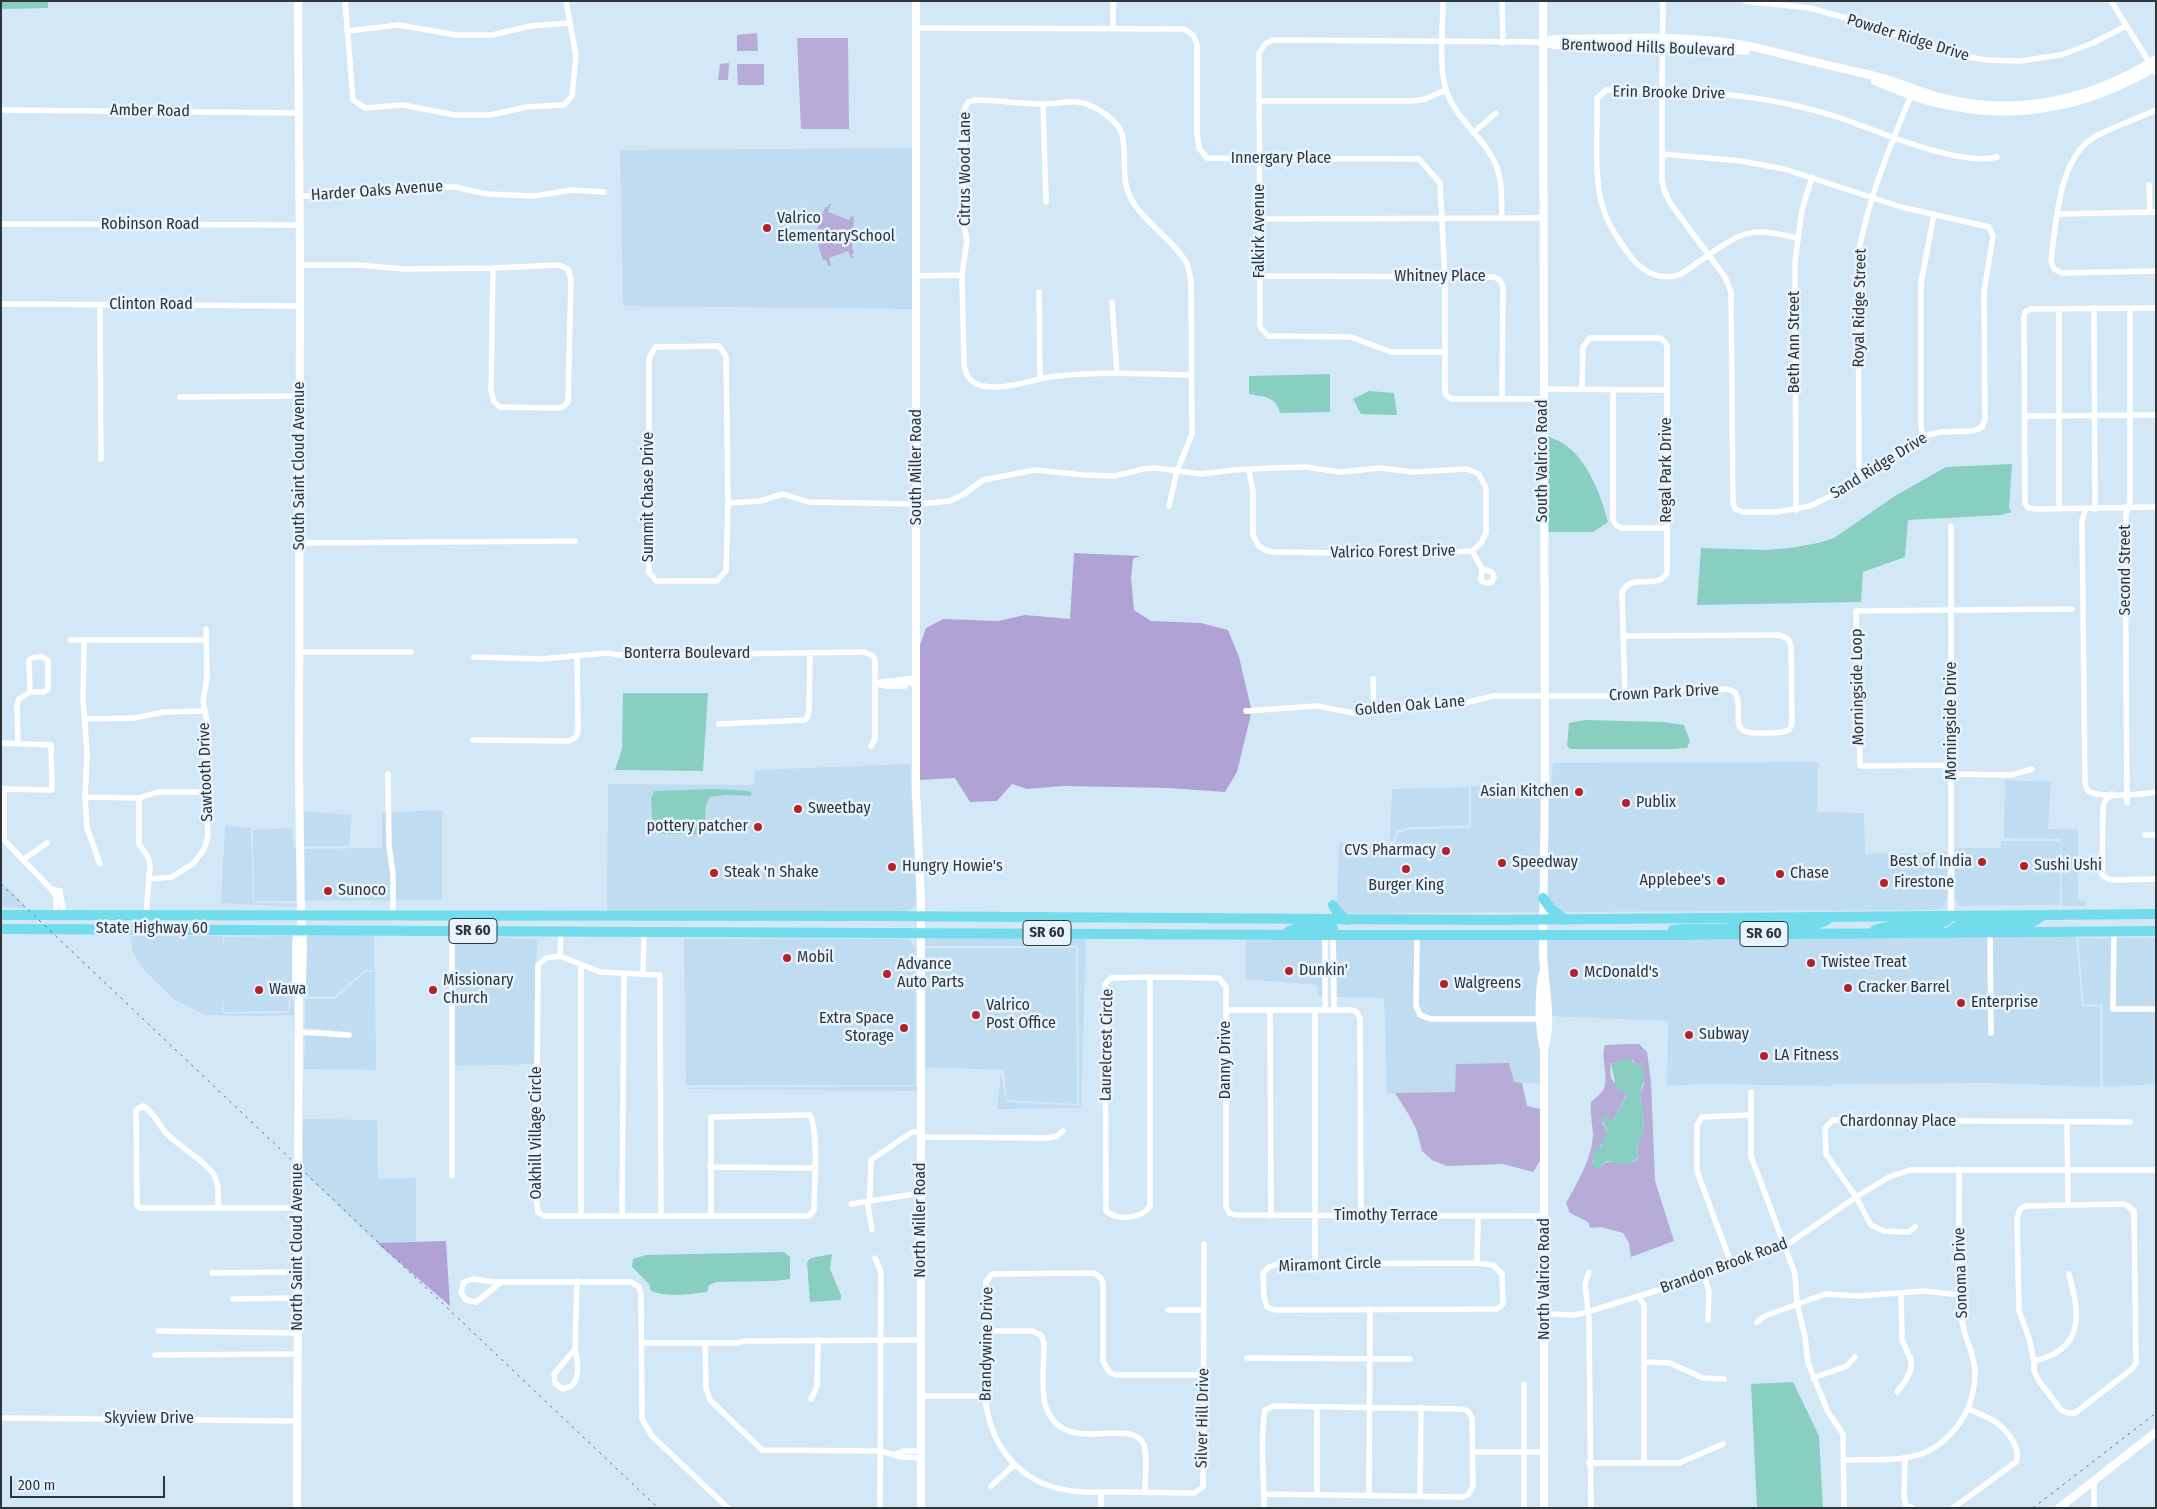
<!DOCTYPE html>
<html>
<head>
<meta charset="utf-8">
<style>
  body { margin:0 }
  #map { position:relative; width:2157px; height:1509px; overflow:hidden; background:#d2e8f7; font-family:"Fira Sans Condensed",sans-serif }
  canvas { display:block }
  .frame { position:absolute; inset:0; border:2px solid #2e363c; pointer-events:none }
  .scale { position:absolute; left:10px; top:1476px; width:155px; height:22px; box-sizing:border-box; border:2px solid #2e363c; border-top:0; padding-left:6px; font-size:15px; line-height:18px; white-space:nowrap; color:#2e363c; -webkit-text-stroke:4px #e7f3fd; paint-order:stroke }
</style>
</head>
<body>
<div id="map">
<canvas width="2157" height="1509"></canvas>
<div class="frame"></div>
<div class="scale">200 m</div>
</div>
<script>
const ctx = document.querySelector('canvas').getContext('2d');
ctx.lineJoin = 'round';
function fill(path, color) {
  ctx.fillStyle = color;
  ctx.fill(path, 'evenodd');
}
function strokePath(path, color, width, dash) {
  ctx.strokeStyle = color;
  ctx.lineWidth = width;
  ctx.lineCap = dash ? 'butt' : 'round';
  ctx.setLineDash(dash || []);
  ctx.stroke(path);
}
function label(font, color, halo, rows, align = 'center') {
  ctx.font = font + ' "Fira Sans Condensed",sans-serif';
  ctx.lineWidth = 5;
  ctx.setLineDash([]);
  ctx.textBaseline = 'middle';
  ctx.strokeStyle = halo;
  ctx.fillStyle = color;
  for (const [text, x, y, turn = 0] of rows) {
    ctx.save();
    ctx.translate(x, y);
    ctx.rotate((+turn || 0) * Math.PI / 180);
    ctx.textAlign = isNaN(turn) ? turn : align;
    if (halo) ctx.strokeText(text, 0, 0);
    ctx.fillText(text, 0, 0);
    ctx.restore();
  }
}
const built = new Path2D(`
  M912 148 914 309 623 306 620 150Z
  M1818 762 1817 812 1864 813 1865 854 1947 852V894L1944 906 1937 910 1344 913 1337 906 1339 842 1395 844 1398 833 1408 830 1471 828V786L1551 789 1553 763Z
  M910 764 916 889 915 906 907 911 897 913 607 911 608 784 754 785 755 770Z
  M2005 780 2051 782 2048 829 2078 830V898L2080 901H2086V906H2062L2061 839 2004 838Z
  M1469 787V825L1408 827 1397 831 1394 841H1372L1390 840 1392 789Z
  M442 810V900L254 901 253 830 292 828 294 849 382 848V813Z
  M302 811 352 815 349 846H303Z
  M225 826 253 828 251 830 253 903 298 904V907L221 903Z
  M2001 841H2060V905L1959 906 1955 897V848H2001Z
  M1 882 14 894 27 908 1 907Z
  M374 935V970H365L334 996 289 997 288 1011 224 1012 222 997V1012L224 1014 289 1013 291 999H293L294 1015 261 1016 205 1015 175 1000 143 969 132 951 131 936H223V950L224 937Z
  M1993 935 2076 936 2082 1006 2100 1007V1087L1991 1083 1833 1084V1086L1704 1084 1667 1086 1668 1021 1547 1016 1546 938 1988 936V1036H1993Z
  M455 937 537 939 534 1064 455 1066Z
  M922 938 1086 939 1081 1108 997 1109 1001 1072 1006 1102 1079 1106 1078 946H923Z
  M1246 938H1322V996H1319L1317 985 1245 979Z
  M1336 938H1415L1419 1017 1430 1022H1541L1542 1084 1514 1082 1508 1063 1457 1064 1455 1092 1387 1094 1384 998 1337 997Z
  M1420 938H1541V1016H1431L1422 1012 1419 1005Z
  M2078 938H2156V1084L2103 1087V1004L2084 1005Z
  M684 939H908L915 947V1085H686Z
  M925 948H1076L1077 1104 1007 1100 1004 1070 923 1067Z
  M365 972H375L376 1070 304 1069 305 1034 351 1038 352 1032 305 1028V999H335Z
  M303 1081V1119L377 1120 378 1179 416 1178V1242L377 1243 301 1170Z
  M917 1086V1091L687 1089V1088Z`);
const green = new Path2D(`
  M757 33 758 51H737V35Z
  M797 38H848L849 129H801Z
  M729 63 728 80H718L720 64Z
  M737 64H764V85H738Z
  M829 204H831L828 212 849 220 851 216 854 217 852 248 854 253 852 254 853 258H851L848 251 829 258 831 266H828L826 260H823L815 236 825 207H828Z
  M1627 1044H1639L1647 1052 1651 1082 1655 1181 1674 1241 1631 1257 1629 1243 1623 1233 1601 1227 1590 1228 1588 1222 1570 1213 1566 1203C1577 1183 1593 1157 1593 1133 1592 1122 1590 1113 1591 1102 1595 1098 1600 1095 1603 1090 1610 1078 1600 1059 1605 1045ZM1632 1059 1635 1064 1640 1066 1644 1084 1640 1093 1644 1126 1637 1148 1639 1158C1626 1171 1607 1153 1600 1168L1592 1162 1608 1133 1602 1122H1610L1613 1120 1627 1094C1617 1083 1608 1084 1611 1063L1617 1064Z
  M1509 1063 1514 1082 1522 1083 1527 1106 1540 1109 1541 1159 1533 1172 1503 1164 1447 1166 1432 1160 1422 1151 1417 1131 1409 1115 1395 1093 1455 1092 1456 1064Z`);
const forest = new Path2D(`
  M1074 553 1140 556 1133 559 1131 578 1134 610 1151 621 1201 623 1228 630 1239 657 1251 708H1244V714H1251L1237 772 1225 792 1168 788 1062 786 1027 789 1012 784 997 801 970 802 955 778 919 780 920 645 926 628 943 619 998 621 1025 615 1070 619Z
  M446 1241 450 1306 377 1243Z`);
const water = new Path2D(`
  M1 1H48V8L1 9Z
  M1330 374V412L1280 413C1276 396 1264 397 1249 394V376Z
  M1369 391 1394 393 1397 415 1361 414 1353 399Z
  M1546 435C1551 438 1558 440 1564 444 1588 460 1601 495 1608 522L1593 532H1546Z
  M2012 464 2009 508 2012 512 2001 515 1908 520 1905 557 1863 572 1861 602 1697 605 1701 548 1765 550 1791 548 1818 543 1834 538 1895 496 1946 467Z
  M623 693H708L703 771 615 770 622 749Z
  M1586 720 1663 722 1684 725 1690 741 1687 748 1673 749H1570L1567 746 1569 723Z
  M715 789 749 791 752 793 750 796 726 795 710 797C702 808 707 820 705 832L702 834H660L653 831 651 798 655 791Z
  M1631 1058 1633 1062 1642 1068 1645 1077 1640 1093 1644 1126 1637 1148 1639 1158 1626 1165C1616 1163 1605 1156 1600 1168L1593 1169V1153L1602 1146 1603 1139 1608 1132 1602 1120 1608 1113V1122L1613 1120 1627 1095 1618 1089 1615 1083 1611 1063 1617 1064 1622 1059Z
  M784 1252 790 1257V1279L774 1281 716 1282 709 1285 707 1292C688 1294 669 1298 651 1291L649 1284 632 1267 633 1259 646 1255Z
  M832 1254 830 1269 841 1295V1300L810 1302 807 1262 811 1258Z
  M1793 1382 1819 1436 1823 1508H1757L1751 1384Z`);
const minor = new Path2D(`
  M345 1 353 100 365 108 403 105 455 115H490L527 107 564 105 572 96 576 56 566 1
  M1113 1V29
  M1443 1C1443 29 1438 67 1447 93 1459 123 1485 138 1496 165 1503 182 1501 201 1502 218
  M1502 1 1503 43
  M1745 1 1810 8 1864 23 1951 54 1986 60 2020 61 2061 55 2093 43 2126 26
  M2111 1 2156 73
  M916 28 1184 29 1193 35 1197 44V134L1199 148 1207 158 1419 159 1440 183 1445 278V394L1451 399H1543
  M347 31 399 25 456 35H492L531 26 569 23
  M1259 101H1411L1425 99 1446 90
  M1043 104 1046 202
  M1 110 298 113
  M2156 110C2137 119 2115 126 2096 136 2058 157 2056 223 2051 261L2054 269 2062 273 2156 271
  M1473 133 1496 113
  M1662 154 1741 161 1784 169 1901 207 1989 227 1993 236 1984 292 1985 419 1982 427 1973 431 1941 432 1923 436 1831 496 1810 506 1777 512H1743L1735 509 1733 502 1731 292 1725 277 1670 203 1664 190 1662 180V91L1663 1
  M2149 185 2150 212
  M299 196H360L402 187H455L487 194 534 196 572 190 604 192
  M2058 214 2156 212
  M1260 219 1543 218
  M1 224 299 225
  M1797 238C1750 226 1741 232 1703 259 1696 263 1688 270 1681 274 1661 282 1643 272 1631 257 1620 242 1609 227 1603 208 1593 179 1598 130 1597 98L1606 90C1669 91 1726 91 1788 104 1806 108 1826 113 1843 119 1880 132 1960 167 1997 157
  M300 265H358L404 269 493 268
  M559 265 568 269 571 280 568 402 563 407 555 408 500 407 494 402 491 391 493 268Z
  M916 276 962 275
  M1260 276 1494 277 1500 280 1503 287 1502 399
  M1039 292 1040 378
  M1112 302 1117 374
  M1 304 301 306
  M100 305 101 459
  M2094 308 2095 509
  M2156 308 2031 309 2025 312 2024 318 2025 504 2029 508 2036 509 2156 507
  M2059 309V509
  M719 346 726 356 728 503 726 571 717 581H656L649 572V359L655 347Z
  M1444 352H1391L1351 337 1268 336 1260 327 1259 53 1265 44 1273 40 1543 42
  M1543 389 1666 390
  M1582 390 1583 347 1590 338H1661L1667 345V573C1657 591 1631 572 1622 592L1625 696
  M1613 391V519L1616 525 1622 528H1667
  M180 397 301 396
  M2024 416 2156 415
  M1923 436 1921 427V283L1934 214
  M1861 476 1859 466 1858 255C1868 199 1890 146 1912 93
  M728 503 760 501 783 494 808 502 917 504 950 501 964 494 983 480 1035 470 1084 475 1115 476 1143 469 1155 468 1201 474 1233 470 1272 468 1305 467 1340 472 1380 468 1413 472 1467 469 1479 474 1486 488V533L1481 543 1472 551 1414 554 1380 550 1344 553 1273 552 1265 550 1258 545 1253 535V492L1249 470
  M1169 506 1177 471 1192 434 1191 284C1190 277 1190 269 1186 262 1172 239 1147 225 1133 202 1119 180 1128 158 1122 135 1119 120 1093 104 1078 102 1068 101 1055 104 1044 104 1021 104 998 100 976 100L968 102 963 112 964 225 967 240 962 275 964 365C966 376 971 384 983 386 1008 391 1033 378 1058 376 1102 371 1147 374 1191 375
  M2086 509 2082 520 2085 784 2088 791C2103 799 2139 794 2156 792
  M1796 510 1795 262 1802 210 1812 177
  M299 543 575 541
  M1472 551 1482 569 1481 581 1487 583 1492 582 1494 577 1492 572 1482 569
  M70 640H206
  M84 640 83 699 87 753 85 797 87 828 100 864
  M300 652H411
  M474 657 541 659 608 653 618 655H652L864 652 873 656 875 660V739L871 746
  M1373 679 1374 711
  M897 680 917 678
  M876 683C890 679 904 681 917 684
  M878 684 885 686H905
  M1246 711 1316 706 1354 713 1399 709 1423 704 1465 703 1493 696H1638L1664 690 1727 689 1735 692C1746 714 1724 734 1761 733 1771 733 1780 734 1789 730L1792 724 1791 646 1788 639 1780 635 1623 636
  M85 719 134 718 164 712 203 711
  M719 724 805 720 808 716 809 709 810 653
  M473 740 569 741 576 737 578 730 577 656
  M1 743 51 745 52 790 4 789V840L51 889 56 896V915
  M18 743 17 705 19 699 30 692 29 660C35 656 43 655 48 661V689L44 692H30
  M1952 765 1860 766 1856 611 2072 609
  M388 774 389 846 393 874V916
  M1952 774 2011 775 2032 769
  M2112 794 2105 801 2103 807 2102 875 2110 880 2156 879
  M85 797 139 798 158 792H207
  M139 798V844L148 857 150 865 146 915
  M2127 803 2125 533 2126 514 2130 502V308
  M2145 835H2156
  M24 859 47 843
  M150 879 172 877 194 863 204 849 208 836 205 767 208 727 203 702 207 677 206 629
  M51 889 60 891 64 915
  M1951 916V526
  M2114 931 2113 1009H2156
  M1333 932 1334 1010
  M1990 933 1991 1033
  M1325 934V1010
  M1417 935 1416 1006 1420 1015 1431 1019H1541
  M560 956 561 931
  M581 965V1216
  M643 974 644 932
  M1150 977 1219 978 1226 987V1206L1229 1213 1235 1215 1544 1216
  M1150 977V1206C1143 1219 1117 1221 1106 1211L1105 984 1111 978Z
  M1226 1010H1352L1357 1012 1360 1019 1361 1217
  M1270 1010 1271 1216
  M1315 1010V1263
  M299 1032 349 1035
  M1751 1092V1156L1795 1274 1797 1303 1805 1337 1808 1363 1828 1412 1843 1434 1844 1508
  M2067 1122 2068 1205
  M920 1137 1048 1138 1057 1136 1063 1131
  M710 1167 814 1168
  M452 1176V931L465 916
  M851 1204 921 1193
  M2125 1204 2134 1211 2136 1363 2132 1369 2075 1413H2068L2061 1410 2039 1381 2034 1371V1361L2029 1338 2019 1311 2017 1219 2020 1209 2026 1206Z
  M222 1208H140L137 1205 136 1110 143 1106C154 1112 158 1124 166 1133 180 1147 199 1157 211 1171 220 1181 218 1194 218 1205L222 1208H298
  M622 1216 624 974
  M661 1216 660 975 600 972 560 956 546 958 538 965 536 1197 538 1212 544 1216H808L810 1215 814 1210C814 1188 819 1132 810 1115L711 1117V1216
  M1915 1227 1909 1232 1884 1231 1871 1225 1856 1197 1826 1154 1825 1128 1833 1120 2130 1122
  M872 1230 868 1206 870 1194 871 1160 912 1132H920
  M875 1258 881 1272 880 1508
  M1477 1263 1493 1265 1502 1274 1503 1304 1497 1309 1275 1310 1267 1307 1264 1298 1263 1273 1269 1267 1278 1264Z
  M1477 1263 1478 1217
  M1732 1266 1697 1171V1125L1702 1117 1751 1115
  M1589 1272 1585 1284 1589 1320 1591 1508
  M212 1273 299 1272
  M1704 1276 1709 1291 1708 1320
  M501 1282 476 1302 466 1300 461 1292 464 1282 473 1279 495 1282H631L639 1287 641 1294 642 1419 652 1436 728 1508
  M1638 1296 1644 1305V1463
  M233 1299 298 1298
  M1168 1310H1204
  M1545 1314 1574 1315 1587 1312 1704 1276 1784 1247 1856 1197 1889 1177 1910 1170H2156
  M1757 1322 1765 1316 1825 1294 1859 1296 1925 1291 1960 1295
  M158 1331 298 1333
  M986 1331H1032L1041 1335 1044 1343C1044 1359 1041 1390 1045 1404 1061 1459 1128 1416 1143 1443 1148 1452 1145 1480 1145 1492
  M642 1343H738L744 1341 921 1340
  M705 1343 706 1388 710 1400 762 1450 881 1451 901 1457 921 1458
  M575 1349 554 1374 555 1383 562 1389 572 1386C580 1377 578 1360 575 1349L577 1281
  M155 1355 298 1354
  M1247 1358 1410 1359
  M2034 1361C2085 1349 2080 1315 2069 1274
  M1644 1362 1670 1363 1703 1378 1724 1379
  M1204 1375H1116L1109 1372 1103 1361V1283L1100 1277 1094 1273 992 1274 986 1282 985 1396C990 1447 1019 1484 1072 1491 1088 1493 1105 1492 1121 1492 1146 1492 1170 1493 1194 1493L1203 1487 1204 1244
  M1813 1378 1847 1366 1855 1357
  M1897 1392 1906 1380 1911 1369V1360L1902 1340 1901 1294
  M921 1396H985
  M811 1399 817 1386 818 1340
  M1317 1407V1495
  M1 1418 297 1421
  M1472 1452H1544
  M895 1454 904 1451H921
  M1905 1458 1904 1497 1906 1505 1912 1508
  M1844 1460C1864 1459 1885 1461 1905 1458 1947 1452 1975 1413 1975 1372 1975 1354 1964 1338 1962 1321 1956 1271 1960 1219 1959 1169
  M1589 1463H1679L1723 1444
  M991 1486 1014 1465
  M1369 1496 1370 1309
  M1420 1497 1421 1407
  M1101 1508V1492
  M1264 1508C1264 1476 1260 1441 1265 1410L1274 1406 1462 1409 1468 1411 1472 1418 1473 1486 1468 1495 1462 1497 1264 1494
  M1524 1508V1384
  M1953 1508 2016 1462C2022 1448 2006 1429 1994 1421 1986 1416 1977 1413 1969 1409
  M2094 1508V1481`);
const tertiary = new Path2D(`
  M916 1V793L921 902V1508
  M1543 1 1545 773 1543 950C1543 982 1554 1018 1544 1050
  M1543 42 1554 39C1620 39 1690 33 1754 47 1794 57 1835 67 1875 76 1899 82 1922 93 1947 99 2019 116 2093 99 2156 59
  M1543 42 1555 45 1676 46 1746 51
  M1875 81C1894 89 1913 97 1932 102 2011 123 2087 108 2156 67
  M1543 973C1538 990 1539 1032 1544 1050V1508
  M299 987 296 983V943L299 928
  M297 1508 299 987 302 983 303 943 301 915 299 770 300 265 298 1
  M2059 1508 2156 1432`);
const trunk = new Path2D(`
  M1543 898 1551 909 1566 920
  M1333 905 1337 912 1347 920
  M1 915 868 916 1490 920 2156 914
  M1 929 1325 935H1661L2156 931
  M1673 930C1693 926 1731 933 1746 924L1749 918
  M1875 930C1894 921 1941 933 1951 916
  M1289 931 1298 928H1333
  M1948 933 1960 924H2029L2044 915
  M1749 935 1751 930 1762 926H1811L1827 920`);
const rail = new Path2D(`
  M1 884 658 1508
  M2033 1508 2156 1413`);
const markers = [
  [767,228,5,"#b32229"],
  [1579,792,5,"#b32229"],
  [1626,803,5,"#b32229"],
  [798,809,5,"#b32229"],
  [758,827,5,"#b32229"],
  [1446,851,5,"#b32229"],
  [1982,862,5,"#b32229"],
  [1502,863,5,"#b32229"],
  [2024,866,5,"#b32229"],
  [892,867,5,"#b32229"],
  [1406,869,5,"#b32229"],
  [714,873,5,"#b32229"],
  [1780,874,5,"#b32229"],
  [1721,881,5,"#b32229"],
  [1884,883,5,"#b32229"],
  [328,891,5,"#b32229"],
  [787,958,5,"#b32229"],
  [1811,963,5,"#b32229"],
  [1289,971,5,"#b32229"],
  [1574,973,5,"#b32229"],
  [887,974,5,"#b32229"],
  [1444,984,5,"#b32229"],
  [1848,988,5,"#b32229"],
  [259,990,5,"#b32229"],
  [433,990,5,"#b32229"],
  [1961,1003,5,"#b32229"],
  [976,1015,5,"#b32229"],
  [904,1028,5,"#b32229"],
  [1689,1035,5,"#b32229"],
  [1764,1056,5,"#b32229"]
];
const shields = [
  [473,931,48],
  [1047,933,48],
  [1764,934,48]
];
const shieldNames = [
  ["SR 60",473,931],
  ["SR 60",1047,933],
  ["SR 60",1764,934]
];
const streetNames = [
  ["Powder Ridge Drive",1908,38,17],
  ["Brentwood Hills Boulevard",1648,48,2],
  ["Erin Brooke Drive",1669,93,1],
  ["Amber Road",150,111,1],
  ["Innergary Place",1281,159],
  ["Citrus Wood Lane",966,169,-90],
  ["Harder Oaks Avenue",377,191,-4],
  ["Robinson Road",150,225],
  ["Falkirk Avenue",1260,231,-90],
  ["Whitney Place",1440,277],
  ["Clinton Road",151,305],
  ["Royal Ridge Street",1860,308,-89],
  ["Beth Ann Street",1795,342,-90],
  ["South Valrico Road",1543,461,-90],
  ["South Saint Cloud Avenue",300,466,-90],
  ["Sand Ridge Drive",1879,466,-32],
  ["South Miller Road",917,467,-90],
  ["Regal Park Drive",1667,470,-90],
  ["Summit Chase Drive",649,497,-90],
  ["Valrico Forest Drive",1393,552,-1],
  ["Second Street",2126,570,-90],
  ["Bonterra Boulevard",687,654],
  ["Morningside Loop",1858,687,-91],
  ["Crown Park Drive",1664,693,-3],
  ["Golden Oak Lane",1410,706,-5],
  ["Morningside Drive",1952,721,-90],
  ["Sawtooth Drive",206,772,-92],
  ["State Highway 60",152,929],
  ["Laurelcrest Circle",1107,1045,-89],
  ["Danny Drive",1226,1060,-90],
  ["Chardonnay Place",1898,1122],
  ["Oakhill Village Circle",537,1133,-90],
  ["Timothy Terrace",1386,1216],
  ["North Miller Road",921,1220,-90],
  ["North Saint Cloud Avenue",298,1247,-90],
  ["Miramont Circle",1330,1265,-2],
  ["Brandon Brook Road",1724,1266,-20],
  ["Sonoma Drive",1961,1273,-92],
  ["North Valrico Road",1545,1279,-90],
  ["Brandywine Drive",987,1344,-89],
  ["Silver Hill Drive",1203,1418,-89],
  ["Skyview Drive",149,1419]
];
const poiNames = [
  ["Valrico",777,219],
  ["ElementarySchool",777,237],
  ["Asian Kitchen",1569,792,"right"],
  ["Publix",1636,803],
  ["Sweetbay",808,809],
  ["pottery patcher",748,827,"right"],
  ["CVS Pharmacy",1436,851,"right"],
  ["Best of India",1972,862,"right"],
  ["Speedway",1512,863],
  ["Sushi Ushi",2034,866],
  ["Hungry Howie's",902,867],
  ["Steak 'n Shake",724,873],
  ["Chase",1790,874],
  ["Applebee's",1711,881,"right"],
  ["Firestone",1894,883],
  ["Burger King",1406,886,"center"],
  ["Sunoco",338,891],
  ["Mobil",797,958],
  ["Twistee Treat",1821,963],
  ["Advance",897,965],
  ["Auto Parts",897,983],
  ["Dunkin'",1299,971],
  ["McDonald's",1584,973],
  ["Missionary",443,981],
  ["Church",443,999],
  ["Walgreens",1454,984],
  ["Cracker Barrel",1858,988],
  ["Wawa",269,990],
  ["Enterprise",1971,1003],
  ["Valrico",986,1006],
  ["Post Office",986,1024],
  ["Extra Space",894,1019,"right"],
  ["Storage",894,1037,"right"],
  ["Subway",1699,1035],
  ["LA Fitness",1774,1056]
];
fill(built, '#c0dcf0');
fill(green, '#b7abd7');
fill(forest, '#b0a2d5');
fill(water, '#88cfc1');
strokePath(minor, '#fff', 5.5);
strokePath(tertiary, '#fff', 8);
strokePath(trunk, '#72dcec', 10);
strokePath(rail, '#606c75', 1, [2.5, 5]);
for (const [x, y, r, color] of markers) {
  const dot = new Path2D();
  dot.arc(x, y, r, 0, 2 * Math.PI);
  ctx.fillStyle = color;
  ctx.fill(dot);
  strokePath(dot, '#e7f3fd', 2);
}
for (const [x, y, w] of shields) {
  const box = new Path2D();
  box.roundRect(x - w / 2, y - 12.5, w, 25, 4);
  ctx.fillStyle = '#e7f3fd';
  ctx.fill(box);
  strokePath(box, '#2e363c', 1);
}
label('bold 15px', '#2e363c', null, shieldNames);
label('16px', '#2e363c', '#e7f3fd', streetNames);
label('16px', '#2e363c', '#e7f3fd', poiNames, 'left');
</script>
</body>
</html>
